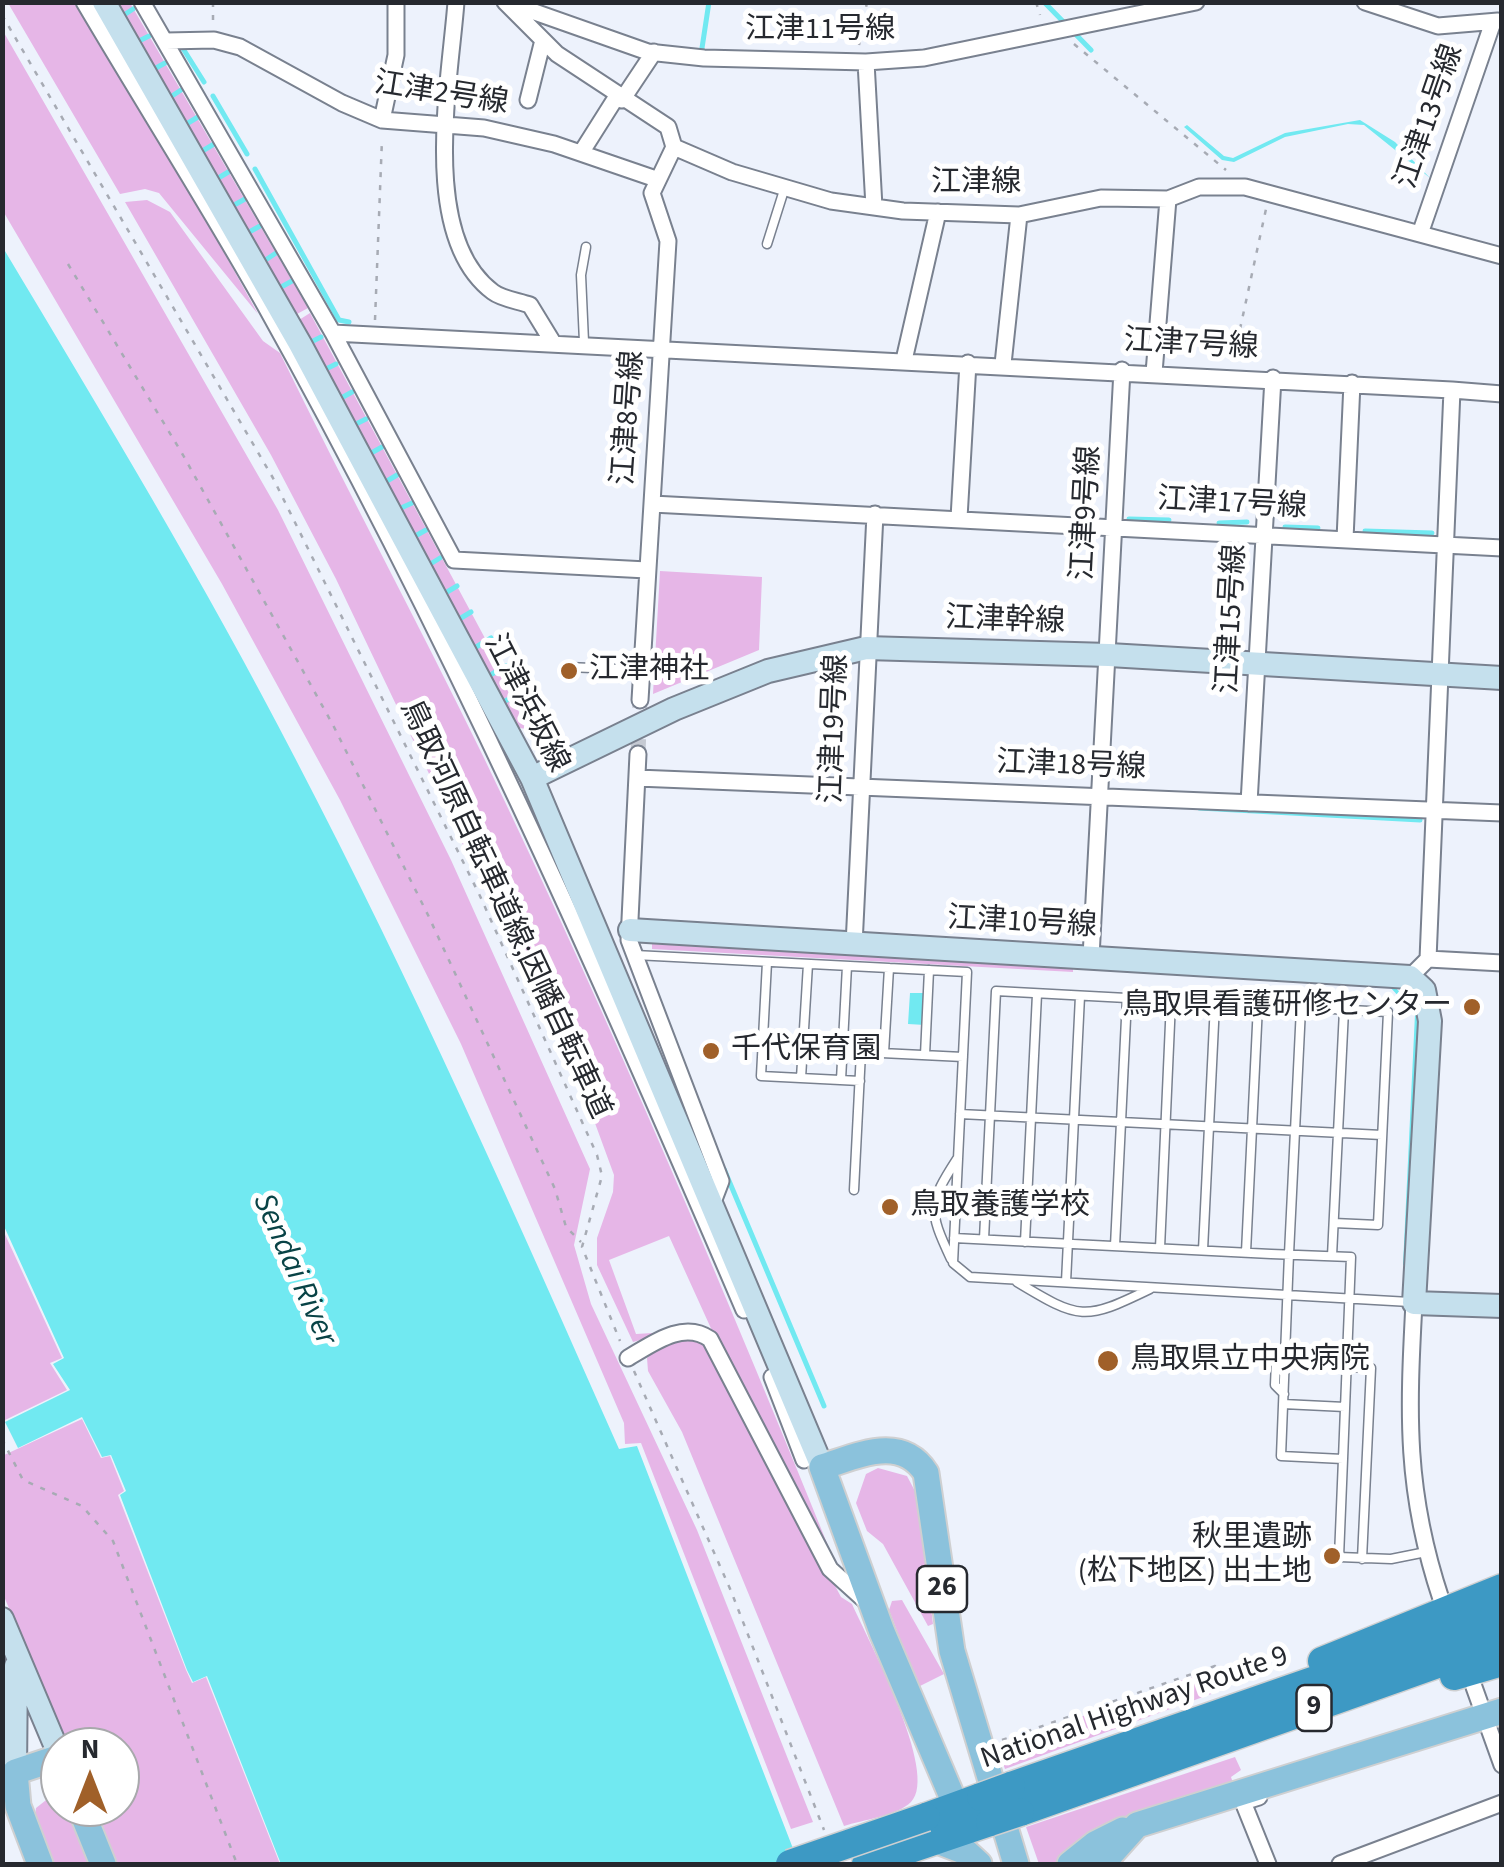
<!DOCTYPE html>
<html>
<head>
<meta charset="utf-8">
<style>
  body { margin:0 }
  #map { position:relative; width:1504px; height:1867px; overflow:hidden; background:#edf2fc; font-family:"Source Sans 3",sans-serif }
  canvas { display:block }
  .frame { position:absolute; inset:0; border:5px solid #26292f; pointer-events:none }
  .north { position:absolute; left:40px; top:1727px; width:100px; height:100px; box-sizing:border-box; background:#fff; border:2px solid #a8a9ac; border-radius:50%; rotate:0deg; font-size:28px; font-weight:700; line-height:40px; text-align:center; color:#26292f }
  .north::after { content:''; display:block; margin:auto; width:35px; height:45px; background:#a06029; clip-path:polygon(50% 0,100% 100%,50% 72%,0 100%) }
</style>
</head>
<body>
<div id="map">
<canvas width="1504" height="1867"></canvas>
<div class="frame"></div>
<div class="north">N</div>
</div>
<script>
const ctx = document.querySelector('canvas').getContext('2d');
ctx.lineJoin = 'round';
function fill(path, color) {
  ctx.fillStyle = color;
  ctx.fill(path, 'evenodd');
}
function strokePath(path, color, width, dash) {
  ctx.strokeStyle = color;
  ctx.lineWidth = width;
  ctx.lineCap = dash ? 'butt' : 'round';
  ctx.setLineDash(dash || []);
  ctx.stroke(path);
}
function label(font, color, halo, rows, align = 'center') {
  ctx.font = font + ' "Source Sans 3","Noto Sans JP",sans-serif';
  ctx.lineWidth = 10;
  ctx.setLineDash([]);
  ctx.textBaseline = 'middle';
  ctx.strokeStyle = halo;
  ctx.fillStyle = color;
  for (const [text, x, y, turn = 0] of rows) {
    ctx.save();
    ctx.translate(x, y);
    ctx.rotate((+turn || 0) * Math.PI / 180);
    ctx.textAlign = isNaN(turn) ? turn : align;
    if (halo) ctx.strokeText(text, 0, 0);
    ctx.fillText(text, 0, 0);
    ctx.restore();
  }
}
const green = new Path2D(`
  M8 3H74L172 158 258 314 159 193 145 189 120 194Z
  M114 3H130L308 308 297 314Z
  M3 31 278 510 451 860 590 1169 574 1245 591 1304 697 1530 813 1822 791 1829 641 1443 625 1444 624 1423 461 1044 340 800 222 584 3 211Z
  M147 200 170 212 263 341 280 353C346 489 418 622 484 758 613 1026 729 1300 840 1575L739 1390 669 1236 609 1260 636 1334 669 1332 633 1342 597 1265V1238L613 1192 614 1175 592 1115 336 579 271 455 125 202Z
  M310 313 508 681 525 729 516 727 299 320Z
  M660 571 762 577 759 650 653 694Z
  M652 944 1073 967V972L652 949Z
  M3 1230 62 1358 50 1363 67 1390 3 1421V1429Z
  M686 1335 704 1340 841 1597 852 1604C867 1638 940 1774 911 1802 897 1816 862 1820 844 1826L682 1432 648 1371 647 1358 658 1347Z
  M82 1419 101 1458 110 1456 124 1491 118 1495 186 1670 192 1683 206 1677 280 1864H111L89 1807H120V1747H67L3 1594 2 1456Z
  M878 1468 907 1476 917 1495 933 1624 928 1626 883 1544 867 1531 856 1503 866 1474Z
  M902 1600 944 1674 918 1687 889 1610 892 1601Z
  M1202 1673 1211 1680 1214 1693 1005 1769 997 1747Z
  M1235 1757 1241 1770 1231 1777 1234 1786 1060 1864H1039L1026 1827Z
  M50 1797 60 1801V1807H68L93 1864H51L34 1823 36 1808Z`);
const water = new Path2D(`
  M1360 120 1395 142 1430 178 1364 125 1348 124 1285 137 1234 162 1222 160 1184 127 1187 125 1224 156 1233 158 1285 133Z
  M2 246C103 415 205 583 295 758 413 984 516 1216 619 1449L637 1446 799 1864H281L207 1676 193 1682 187 1670 120 1495 126 1491 111 1455 102 1457 82 1417 18 1448 5 1422 70 1390 53 1364 64 1358 3 1224Z
  M1074 966 1390 982 1419 1012 1407 1266 1403 1265 1415 1014 1389 986 1074 969Z
  M910 993H927L925 1025 908 1024Z`);
const stream = new Path2D(`
  M1044 2 1091 50
  M124 15 133 9
  M139 41 149 36
  M182 47 204 82
  M702 48 709 2
  M156 68 165 63
  M172 96 181 90
  M213 96 247 154
  M188 123 198 117
  M204 150 214 144
  M255 169 339 320 349 322
  M220 177 230 171
  M236 204 245 199
  M251 231 260 226
  M267 259 276 253
  M283 286 292 281
  M313 341 321 337
  M328 368 336 364
  M343 397 352 392
  M358 423 366 419
  M373 452 382 447
  M387 481 397 475
  M401 508 412 503
  M1129 519 1169 520
  M1219 523 1247 522
  M1285 527 1318 528
  M1365 531 1432 533
  M417 535 426 530
  M432 563 440 558
  M447 592 457 586
  M461 618 471 612
  M476 647 491 638
  M492 674 506 666
  M505 701 519 694
  M1199 808 1420 820
  M724 1169 824 1406`);
const streetTunnel = new Path2D(`
  M638 754 640 700`);
const path = new Path2D(`
  M213 2V21
  M1036 2 1040 15
  M2 15 273 478 480 896 597 1155 602 1176 582 1247 620 1341
  M1074 44 1226 170
  M859 45 867 2
  M68 264 183 455 333 725 428 915 555 1189 566 1227 581 1242
  M375 320 382 139
  M1240 329 1266 209
  M634 1371 731 1591 824 1830
  M2 1439 23 1480 82 1506 113 1541 237 1864
  M1002 1740 1215 1666 1223 1685`);
const lane = new Path2D(`
  M767 244 785 187
  M584 342 581 275 586 247
  M567 667 642 670
  M635 955 967 972 953 1263 970 1277 1410 1302
  M767 962 761 1076 860 1081
  M884 1053 889 968
  M925 1055 929 970
  M801 1078 808 964
  M841 1080 847 966
  M960 1114 1382 1135
  M854 1190 861 1052 963 1057
  M954 1238 1271 1254 1351 1257 1343 1459 1281 1456 1289 1254 1301 1008
  M984 1239 996 991 1388 1012 1378 1225 1334 1223
  M1025 1242 1037 994
  M1115 1246 1127 998
  M1160 1248 1171 1001
  M1203 1250 1215 1003
  M1246 1252 1258 1005
  M1332 1256 1344 1010
  M951 1259C928 1210 928 1204 957 1159
  M1017 1282C1080 1320 1084 1321 1150 1289
  M1066 1282 1080 996
  M1347 1367 1371 1368 1362 1559
  M1284 1394 1275 1385 1276 1361 1286 1353
  M1283 1404 1345 1407
  M1343 1459 1339 1557 1391 1559 1426 1552`);
const street = new Path2D(`
  M84 2C144 104 208 204 266 307 447 631 598 969 744 1310
  M142 2 333 333 454 560 647 570
  M456 2C450 82 419 237 493 292 502 299 519 301 530 305L552 341
  M505 2 557 54 668 127 674 147 732 172 831 201 903 211 1019 215 1101 198 1168 199 1199 187H1245L1502 256
  M1365 2 1438 26 1498 21
  M509 3 648 52 704 58 866 62 924 58 1196 2
  M166 41 214 40 240 47 342 103 382 120 484 128 554 144 656 179
  M866 62 874 207
  M528 100 543 40
  M622 100 654 52
  M382 120 396 55V2
  M581 153 617 96
  M1421 231 1493 22
  M333 333 1452 390 1428 959 1410 977
  M904 360 938 212
  M1003 364 1019 215
  M1154 373 1168 199
  M1452 390 1502 394
  M652 504 1502 548
  M959 518 968 363
  M1345 539 1352 383
  M640 700 668 241 652 193 674 147
  M638 754 629 940 721 1181 713 1202
  M637 778 1502 813
  M1249 803 1273 378
  M854 945 875 514
  M1091 957 1122 370
  M1428 959 1502 963
  M1414 1303C1408 1414 1405 1491 1441 1599
  M628 1358C652 1344 683 1320 710 1339L830 1569 871 1606
  M772 1377 804 1460
  M1474 1687 1502 1765
  M1259 1797 1243 1802 1268 1864
  M1340 1864 1502 1803`);
const secondary = new Path2D(`
  M104 2 300 344 532 778 822 1467
  M532 778 674 709 768 671 866 648 1109 655 1502 678
  M630 930 1410 977 1424 990 1430 1021 1414 1303 1502 1306
  M2 1619 59 1754
  M15 1772 16 1666`);
const primary = new Path2D(`
  M956 1806 882 1632 822 1467C858 1456 901 1434 926 1473L952 1651 1016 1864
  M80 1807 103 1864
  M935 1840 966 1852 979 1864
  M40 1864 18 1806 15 1772 60 1757
  M1070 1864 1095 1844 1123 1830
  M1102 1864 1137 1825 1502 1711`);
const highway = new Path2D(`
  M1322 1661 1502 1588
  M1454 1676 1502 1662
  M1011 1786 1502 1615
  M1020 1812 1502 1641
  M926 1817 981 1797
  M866 1864 990 1822`);
const highwayBridge = new Path2D(`
  M981 1797 1011 1786
  M990 1822 1020 1812
  M790 1864 926 1817`);
const markers = [
  [569,671,10,"#a06029"],
  [1472,1007,10,"#a06029"],
  [711,1051,10,"#a06029"],
  [890,1207,10,"#a06029"],
  [1108,1361,12,"#a06029"],
  [1332,1556,10,"#a06029"]
];
const shields = [
  [942,1589,50],
  [1314,1708,35]
];
const shieldNames = [
  ["26",942,1589],
  ["9",1314,1708]
];
const streetNames = [
  ["江津11号線",820,31],
  ["江津2号線",441,95,9],
  ["江津13号線",1431,117,-71],
  ["江津線",976,184],
  ["江津7号線",1191,346,3],
  ["江津8号線",630,418,-86],
  ["江津17号線",1232,505,3],
  ["江津9号線",1088,513,-87],
  ["江津15号線",1233,619,-87],
  ["江津幹線",1005,622,2],
  ["江津浜坂線",525,704,63],
  ["江津19号線",836,729,-88],
  ["江津18号線",1071,767,2],
  ["鳥取河原自転車道線;因幡自転車道",504,910,65],
  ["江津10号線",1022,924,3],
  ["National Highway Route 9",1135,1709,-19]
];
const poiNames = [
  ["江津神社",589,671],
  ["鳥取県看護研修センター",1452,1007,"right"],
  ["千代保育園",731,1051],
  ["鳥取養護学校",910,1207],
  ["鳥取県立中央病院",1130,1361],
  ["秋里遺跡",1312,1539,"right"],
  ["(松下地区) 出土地",1312,1573,"right"]
];
const waterNames = [
  ["Sendai River",293,1270,66]
];
fill(green, '#e6b6e7');
fill(water, '#71e9f1');
strokePath(stream, '#71e9f1', 5);
strokePath(streetTunnel, '#c5cad3', 15, [15, 8]);
strokePath(lane, '#79818f', 11);
strokePath(street, '#79818f', 19);
strokePath(secondary, '#79818f', 26);
strokePath(primary, '#cfd0d1', 29);
strokePath(highway, '#cfd0d1', 31);
strokePath(path, '#a7abb4', 2.5, [5, 8]);
strokePath(lane, '#fff', 8);
strokePath(street, '#fff', 15);
strokePath(secondary, '#c5e0ed', 22);
strokePath(primary, '#8bc2dc', 25);
strokePath(highway, '#3d99c4', 28);
strokePath(highwayBridge, '#cfd0d1', 31, []);
strokePath(highwayBridge, '#3d99c4', 28);
for (const [x, y, r, color] of markers) {
  const dot = new Path2D();
  dot.arc(x, y, r, 0, 2 * Math.PI);
  ctx.fillStyle = color;
  ctx.fill(dot);
  strokePath(dot, '#fff', 4);
}
for (const [x, y, w] of shields) {
  const box = new Path2D();
  box.roundRect(x - w / 2, y - 23, w, 46, 8);
  ctx.fillStyle = '#fff';
  ctx.fill(box);
  strokePath(box, '#26292f', 2.5);
}
label('bold 28px', '#26292f', null, shieldNames);
label('30px', '#26292f', '#fff', streetNames);
label('30px', '#26292f', '#fff', poiNames, 'left');
label('italic 32px', '#094346', '#fff', waterNames);
</script>
</body>
</html>
